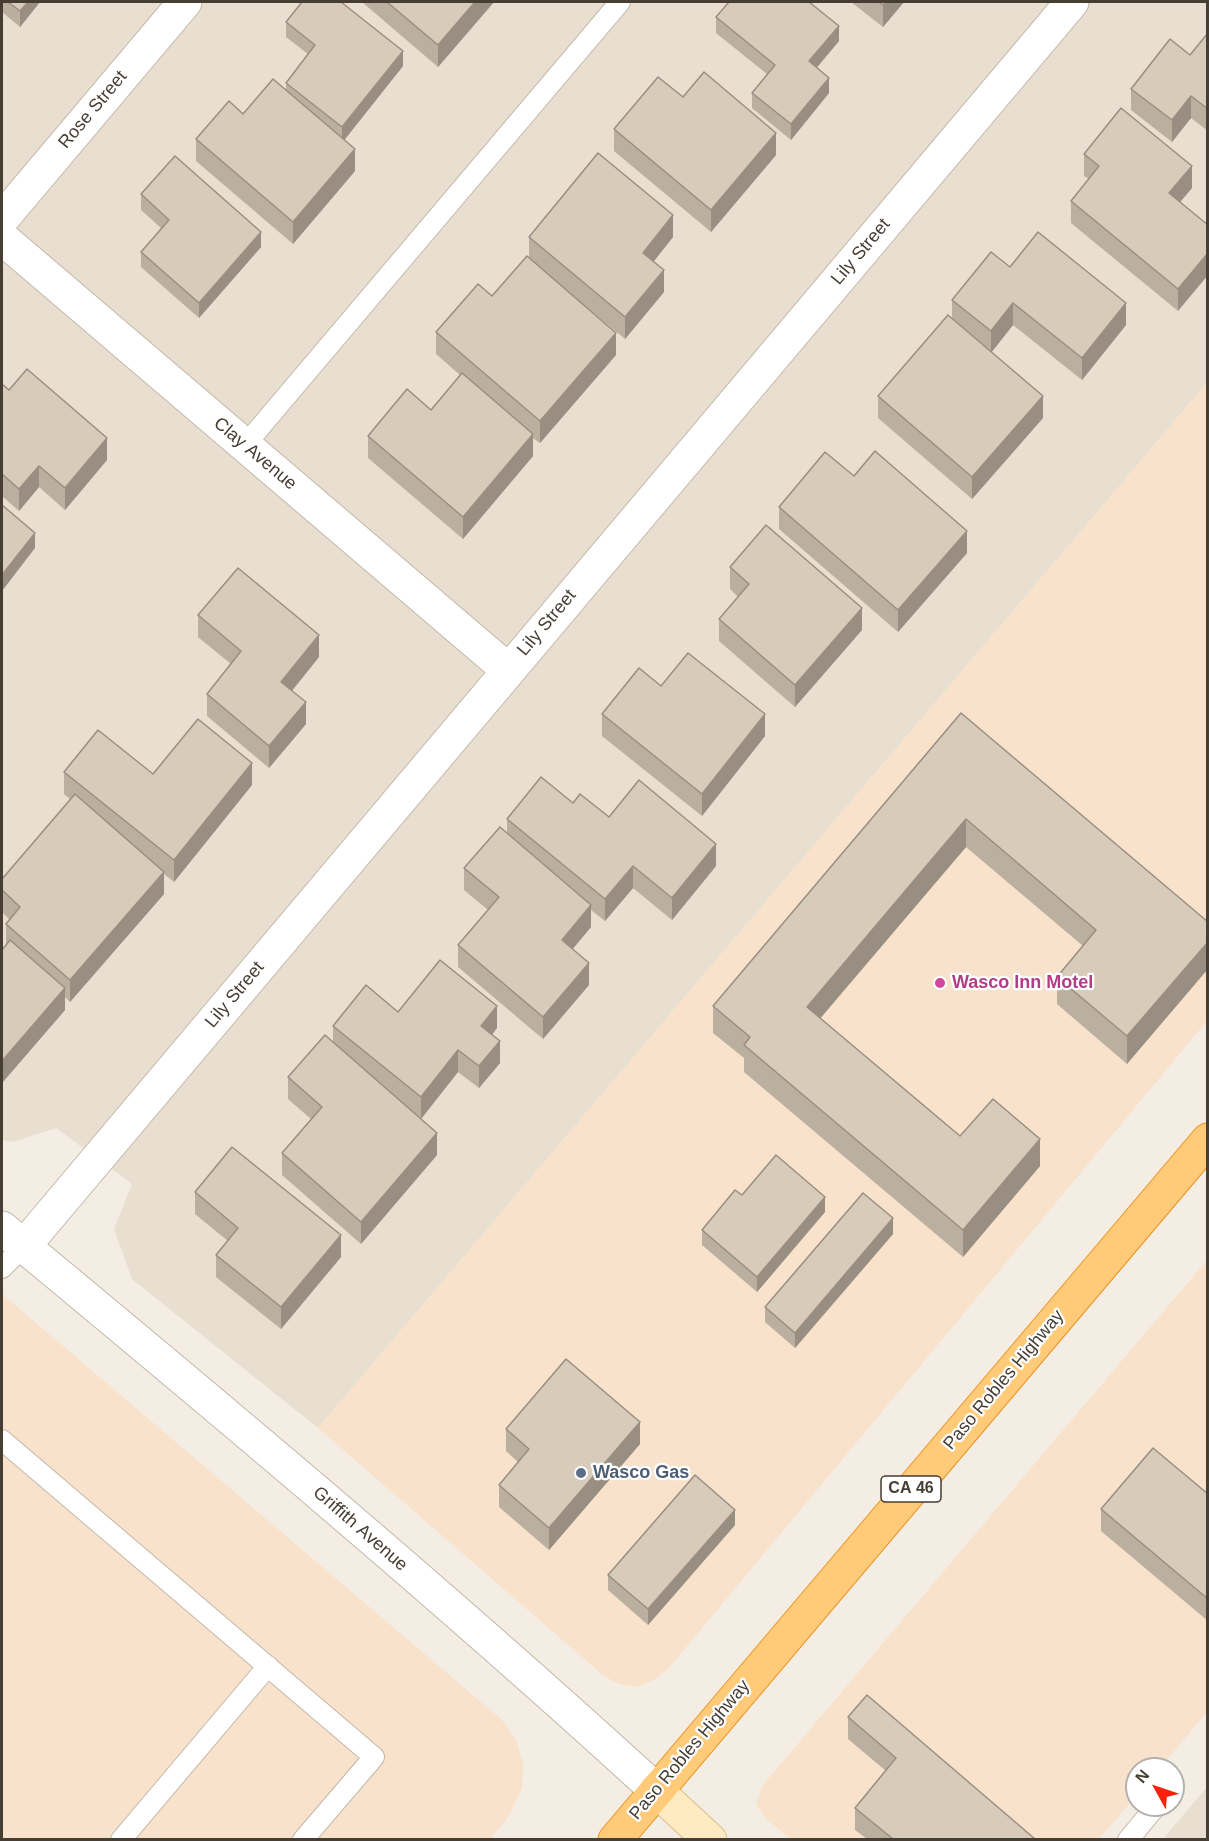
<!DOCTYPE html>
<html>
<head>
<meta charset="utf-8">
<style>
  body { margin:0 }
  #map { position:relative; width:1209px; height:1841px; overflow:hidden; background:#f3ede3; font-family:Helvetica,sans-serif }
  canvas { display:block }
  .frame { position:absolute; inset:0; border:3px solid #463d33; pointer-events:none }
  .north { position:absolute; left:1125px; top:1757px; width:60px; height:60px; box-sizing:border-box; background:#fff; border:2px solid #b5b1ad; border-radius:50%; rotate:310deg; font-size:16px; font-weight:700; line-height:24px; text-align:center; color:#463d33 }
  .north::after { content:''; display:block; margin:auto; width:21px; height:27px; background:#ff210e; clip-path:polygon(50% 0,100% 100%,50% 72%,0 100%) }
</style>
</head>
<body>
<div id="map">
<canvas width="1209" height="1841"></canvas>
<div class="frame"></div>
<div class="north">N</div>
</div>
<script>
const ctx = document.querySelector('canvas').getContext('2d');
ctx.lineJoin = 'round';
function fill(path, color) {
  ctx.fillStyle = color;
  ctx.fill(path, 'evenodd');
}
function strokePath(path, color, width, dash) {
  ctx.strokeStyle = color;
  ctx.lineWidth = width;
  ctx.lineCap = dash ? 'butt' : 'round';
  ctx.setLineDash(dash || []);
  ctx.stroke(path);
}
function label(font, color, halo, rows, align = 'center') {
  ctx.font = font + ' Helvetica,sans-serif';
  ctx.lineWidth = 4.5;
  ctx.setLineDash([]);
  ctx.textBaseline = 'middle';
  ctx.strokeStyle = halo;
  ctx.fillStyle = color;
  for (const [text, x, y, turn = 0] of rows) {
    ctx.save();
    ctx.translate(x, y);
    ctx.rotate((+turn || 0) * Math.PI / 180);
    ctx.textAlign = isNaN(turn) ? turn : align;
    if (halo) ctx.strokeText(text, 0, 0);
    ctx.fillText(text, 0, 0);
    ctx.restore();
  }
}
const residential = new Path2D(`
  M2 2H1207V383L318 1428 132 1279 114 1229 132 1184 56 1128 13 1142 2 1140Z
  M1207 1787V1839H1163Z`);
const commercial = new Path2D(`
  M1207 383V1021L668 1669 654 1680 637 1687 619 1684 604 1676 318 1428Z
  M1207 1260V1712L1159 1769H1137V1795L1099 1839H791L765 1818 756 1803 763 1785Z
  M2 1294 502 1720 516 1740 523 1763 522 1788 509 1816 490 1839H2Z`);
const service = new Path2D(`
  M245 445 620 2
  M2 1268 24 1246
  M2 1440 374 1757 303 1840
  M121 1840 268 1666
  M1128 1840 1157 1805`);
const minor = new Path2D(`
  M2 219 185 2
  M2 238 508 670
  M24 1246 1072 2`);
const tertiary = new Path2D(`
  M2 1228C223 1411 444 1596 656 1790`);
const secondary = new Path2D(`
  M656 1790 710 1840`);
const trunk = new Path2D(`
  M615 1840 1208 1140`);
const wall = new Path2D(`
  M2 2H40L20 27 2 12Z
  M362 2H494L438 67Z
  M851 2H904L883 27Z
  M716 17 839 41 816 68 829 93 791 140 752 108V93L767 74 716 33Z
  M286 22 403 66 344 140 355 171 293 244 196 161V139L286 89V83L308 54 286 37Z
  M1208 33V131L1191 118 1172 142 1131 110V89L1190 55Z
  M683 97 776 155 711 232 614 151V129Z
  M1084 154 1192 188 1180 202 1178 311 1071 223V201L1089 179 1084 176Z
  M141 194 261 247 199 318 141 267V252L161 228 141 210Z
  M529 237H673L653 262 664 292 625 339 565 289 616 355 540 443 533 438V456L463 539 368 458V436L431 410 460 375 436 354V332L492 296 529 258Z
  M1010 267 1126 325 1082 380 1013 325 991 352 1043 418 972 499 878 418V396L952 319V300Z
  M2 384 107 460 65 510 39 487 19 511 2 496Z
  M854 476 967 553 898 632 779 529V507Z
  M730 567 862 630 795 707 719 641V619L738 597 730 589Z
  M198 615 319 657 292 691 306 724 269 768 207 716V694L231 664 198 637Z
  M661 686 765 736 702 816 602 736V714Z
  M961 713 1208 922 1127 1064 1057 1004V977L1083 946 966 847 820 1018 960 1136 1040 1166 963 1257 744 1072V1058L713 1033V1006Z
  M64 772 153 774 252 785 174 882 164 874V894L70 1002 65 997V1010L2 1083V950L6 946V924L9 919 2 912V879L70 799 64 794Z
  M573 803 609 817 716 866 672 920 633 888 605 921 591 910V927L572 949 589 985 543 1039 458 967V945L488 910 464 890V868L507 833V819Z
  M398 1012 497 1028 492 1035 500 1063 479 1088 458 1072 421 1119 437 1155 361 1244 282 1175V1153L311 1119 288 1099V1077L333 1043V1026Z
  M195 1192 341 1257 281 1329 216 1277V1255L228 1241 195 1214Z
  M742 1195 825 1212 757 1292 702 1245V1230Z
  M893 1234 795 1348 765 1322V1307Z
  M506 1429 640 1444 549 1550 499 1507V1485L518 1462 506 1451Z
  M1208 1494V1621L1101 1531V1509Z
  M735 1525 648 1625 608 1590V1575Z
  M848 1717 1035 1839H867L855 1830V1808L886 1771 848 1739Z`);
const shadedWall = new Path2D(`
  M28 2H40L20 27V11Z
  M475 2H494L438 67V45Z
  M886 2H904L883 27V5Z
  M839 26V41L809 77V61Z
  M403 51V66L342 143V127Z
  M829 78V93L791 140V124Z
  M1191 96V118L1172 142V120Z
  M776 133V155L711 232V210Z
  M355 149V171L293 244V222Z
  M1192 166V188L1169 215V193Z
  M673 215V237L643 275V253Z
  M261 232V247L199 318V303Z
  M1208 253V275L1178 311V289Z
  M664 270V292L625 339V317Z
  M1013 303V325L991 353V331Z
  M1126 303V325L1082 380V358Z
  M616 333V355L540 443V421Z
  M1043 396V418L972 499V477Z
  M533 434V456L463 539V517Z
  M107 438V460L65 510V488Z
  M39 466V487L19 511V489Z
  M967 531V553L898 632V610Z
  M35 533V548L2 591V575Z
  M862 608V630L795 707V685Z
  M319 635V657L281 704V682Z
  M306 702V724L269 768V746Z
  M765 714V736L702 816V794Z
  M252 763V785L174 882V860Z
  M966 819V847L807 1034V1007Z
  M716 844V866L672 920V898Z
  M633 866V888L605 921V899Z
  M164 872V894L70 1002V980Z
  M591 905V927L562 962V940Z
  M1208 942V969L1127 1064V1036Z
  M589 963V985L543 1039V1017Z
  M65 988V1010L2 1083V1061Z
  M497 1006V1028L481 1048V1026Z
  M500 1041V1063L479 1088V1066Z
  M458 1050V1072L421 1119V1097Z
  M437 1133V1155L361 1244V1222Z
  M1040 1139V1166L963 1257V1230Z
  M825 1197V1212L757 1292V1277Z
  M893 1218V1234L795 1348V1333Z
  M341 1235V1257L281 1329V1307Z
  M640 1422V1444L549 1550V1528Z
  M735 1510V1525L648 1625V1609Z`);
const building = new Path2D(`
  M8 2H28L20 11Z
  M302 2H341L403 51 342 127 286 83 315 45 286 22Z
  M387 2H475L438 45Z
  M729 2H809L839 26 809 61 829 78 791 124 752 93 775 65 716 17Z
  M879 2H886L883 5Z
  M1208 33V109L1191 96 1172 120 1131 89 1170 39 1190 55Z
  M704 72 776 133 711 210 614 129 658 77 683 97Z
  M273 79 355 149 293 222 196 139 229 101 243 114Z
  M1121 108 1192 166 1169 193 1208 225V253L1178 289 1071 201 1099 166 1084 154Z
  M598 153 673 215 643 253 664 270 625 317 529 237Z
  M175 156 261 232 199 303 141 252 169 220 141 194Z
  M1038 232 1126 303 1082 358 1013 303 991 331 952 300 991 252 1010 267Z
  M527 256 616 333 540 421 436 332 478 284 492 296Z
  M948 315 1043 396 972 477 878 396Z
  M27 369 107 438 65 488 39 466 19 489 2 474V384L9 390Z
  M462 373 533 434 463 517 368 436 407 389 431 410Z
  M875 451 967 531 898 610 779 507 825 452 854 476Z
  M2 505 35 533 2 575Z
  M766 525 862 608 795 685 719 619 749 584 730 567Z
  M238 568 319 635 281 682 306 702 269 746 207 694 241 651 198 615Z
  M688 653 765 714 702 794 602 714 639 668 661 686Z
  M961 713 1208 922V942L1127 1036 1057 977 1096 930 966 819 807 1007 960 1136 993 1099 1040 1139 963 1230 744 1045 750 1037 713 1006Z
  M198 719 252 763 174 860 64 772 98 730 153 774Z
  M541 777 573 803 580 794 609 817 639 780 716 844 672 898 633 866 605 899 507 819Z
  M75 794 164 872 70 980 6 924 20 907 2 890V879Z
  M500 827 591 905 562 940 589 963 543 1017 458 945 499 897 464 868Z
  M10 940 65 988 2 1061V950Z
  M440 960 497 1006 481 1026 500 1041 479 1066 458 1050 421 1097 333 1026 366 985 398 1012Z
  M325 1035 437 1133 361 1222 282 1153 322 1107 288 1077Z
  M232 1147 341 1235 281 1307 216 1255 238 1228 195 1192Z
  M776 1155 825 1197 757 1277 702 1230 735 1190 742 1195Z
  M863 1193 893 1218 795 1333 765 1307Z
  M566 1359 640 1422 549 1528 499 1485 529 1449 506 1429Z
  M1153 1448 1208 1494V1599L1101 1509Z
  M695 1475 735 1510 648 1609 608 1575Z
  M867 1695 1035 1839H893L855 1808 896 1758 848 1717Z`);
const markers = [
  [940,983,6,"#d1479c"],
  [581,1473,6,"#5c6f8a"]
];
const shields = [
  [911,1489,60]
];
const shieldNames = [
  ["CA 46",911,1489]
];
const streetNames = [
  ["Rose Street",93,110,-50],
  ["Lily Street",861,252,-50],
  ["Clay Avenue",255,454,40],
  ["Lily Street",547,623,-50],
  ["Lily Street",235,995,-50],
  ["Paso Robles Highway",1004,1380,-50],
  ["Griffith Avenue",360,1529,41],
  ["Paso Robles Highway",690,1750,-50]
];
const hotelNames = [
  ["Wasco Inn Motel",952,983]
];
const serviceNames = [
  ["Wasco Gas",593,1473]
];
fill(residential, '#e8dfd0');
fill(commercial, '#f8e2cb');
strokePath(service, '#c3b7a8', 22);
strokePath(minor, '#c3b7a8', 35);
strokePath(tertiary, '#c3b7a8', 35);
strokePath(secondary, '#d8bf8e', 35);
strokePath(trunk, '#ec9424', 35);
strokePath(service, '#fff', 20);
strokePath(minor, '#fff', 33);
strokePath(tertiary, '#fff', 33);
strokePath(secondary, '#ffebc1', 33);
strokePath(trunk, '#ffcb79', 33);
fill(wall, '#bbafa0');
fill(shadedWall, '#988e82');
fill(building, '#d9cbba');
strokePath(building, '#988e82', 1.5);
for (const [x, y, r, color] of markers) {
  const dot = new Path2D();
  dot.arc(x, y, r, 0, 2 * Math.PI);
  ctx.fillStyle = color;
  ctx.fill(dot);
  strokePath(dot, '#fff', 2);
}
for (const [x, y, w] of shields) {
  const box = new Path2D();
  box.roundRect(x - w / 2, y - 13, w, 26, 4.5);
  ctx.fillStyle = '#fff';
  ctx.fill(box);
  strokePath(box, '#463d33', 1.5);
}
label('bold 16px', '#463d33', null, shieldNames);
label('18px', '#463d33', '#fff', streetNames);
label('bold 18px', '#b23c85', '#fff', hotelNames, 'left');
label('bold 18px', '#4e5e75', '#fff', serviceNames, 'left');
</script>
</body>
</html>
